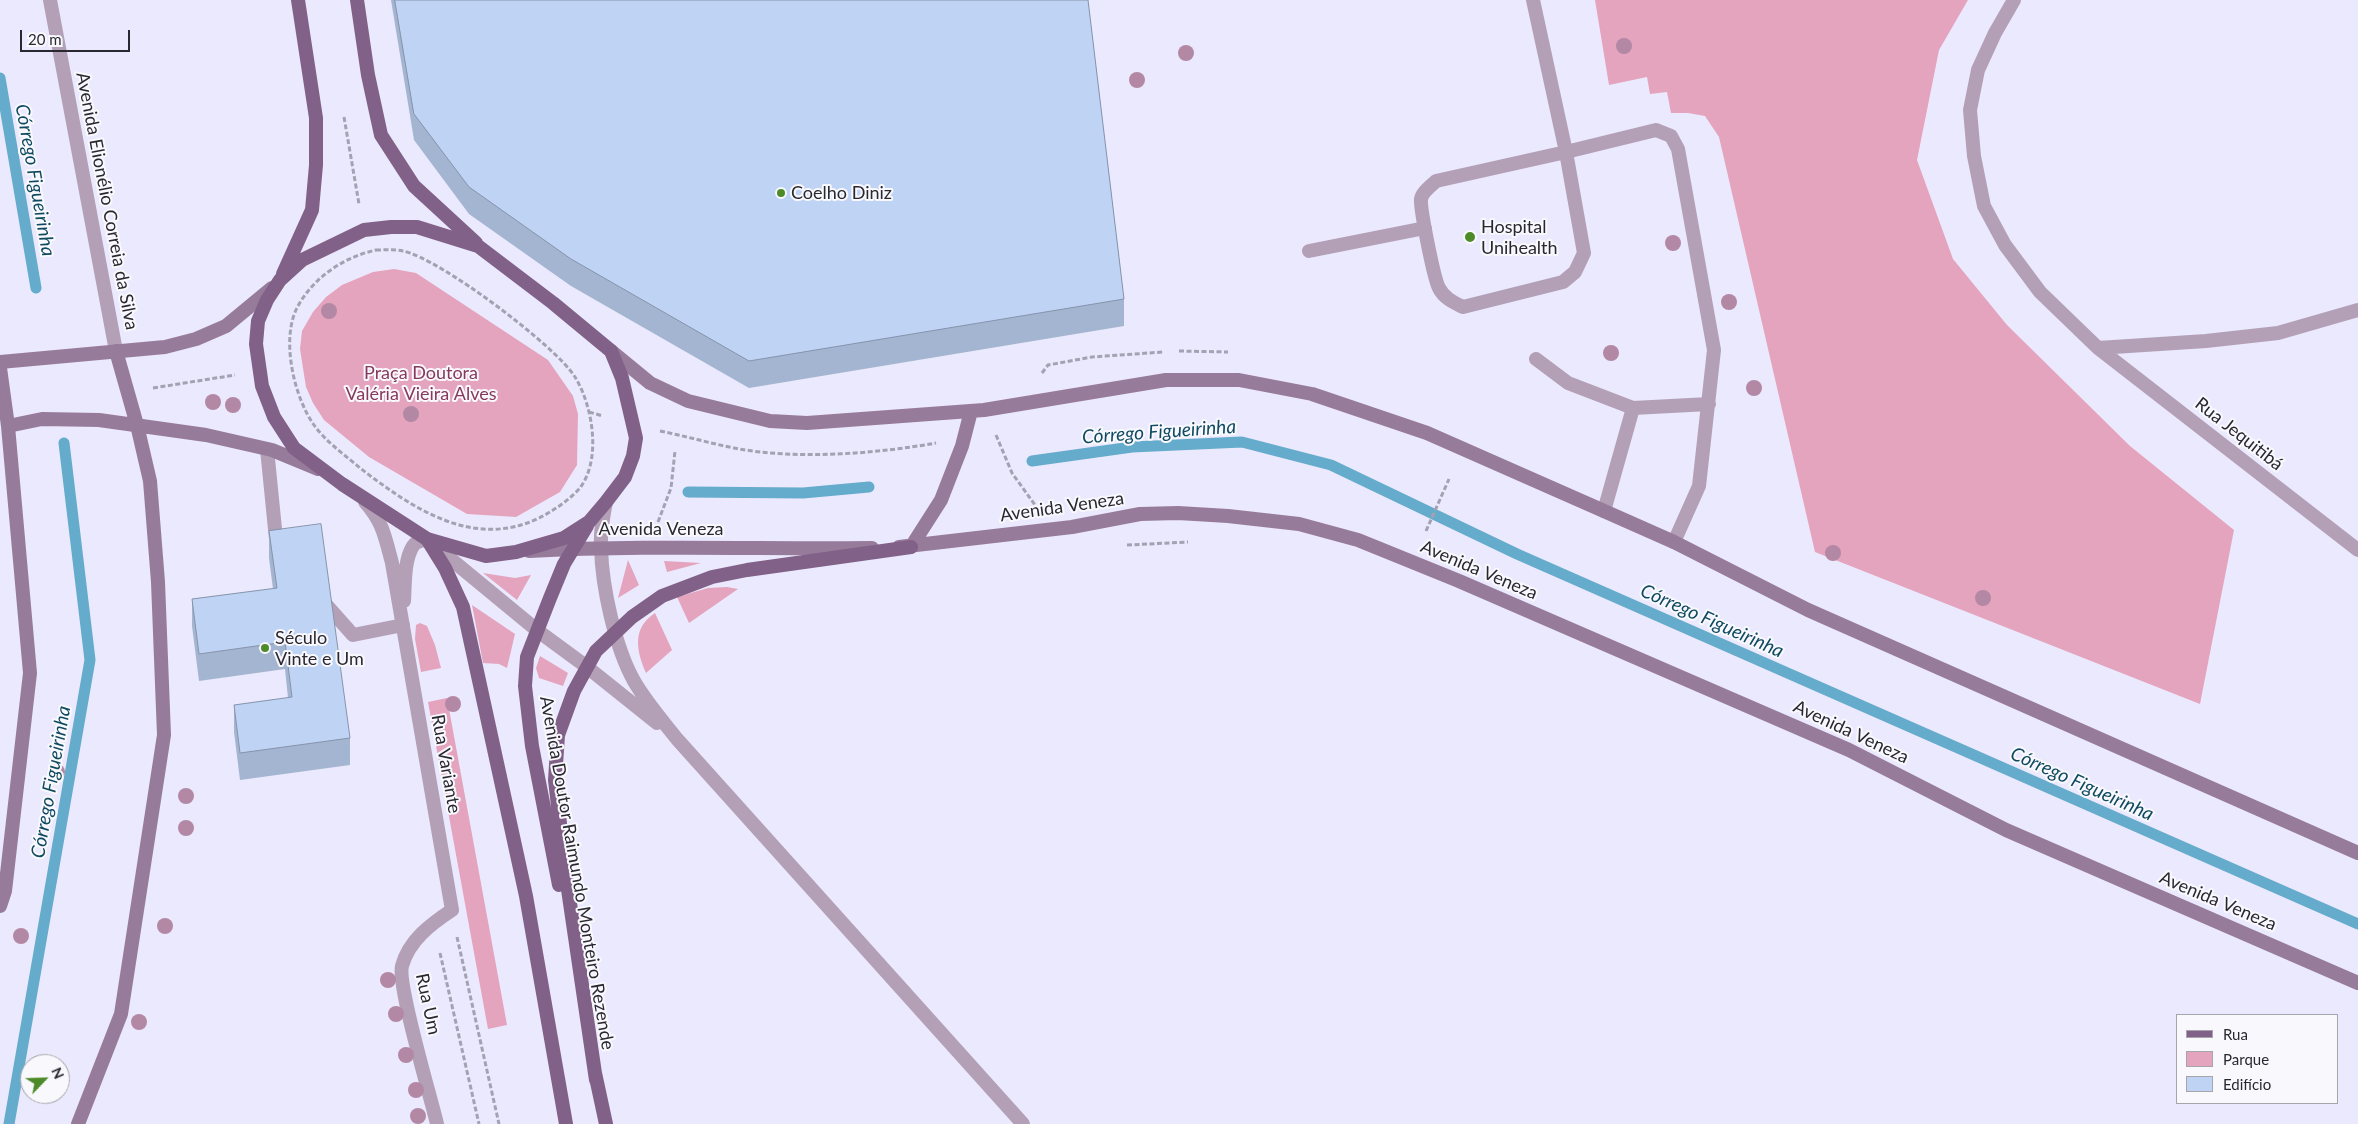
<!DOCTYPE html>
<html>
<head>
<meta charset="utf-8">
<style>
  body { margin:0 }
  #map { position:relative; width:2358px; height:1124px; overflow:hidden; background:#ebe9fd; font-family:Lato,sans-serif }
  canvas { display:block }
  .legend { position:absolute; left:2176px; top:1014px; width:162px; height:90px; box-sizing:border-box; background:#f9f9fd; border:1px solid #a6a5ab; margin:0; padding:6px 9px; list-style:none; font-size:15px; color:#292831 }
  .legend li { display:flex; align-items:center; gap:10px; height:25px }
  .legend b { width:25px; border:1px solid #a6a5ab }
  .north { position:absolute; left:20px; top:1054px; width:50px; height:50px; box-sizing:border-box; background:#f9f9fd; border:1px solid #a6a5ab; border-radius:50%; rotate:66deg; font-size:14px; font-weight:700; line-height:20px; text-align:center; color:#292831 }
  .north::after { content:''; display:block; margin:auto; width:18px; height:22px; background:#4d8a29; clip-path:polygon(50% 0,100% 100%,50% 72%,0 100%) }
  .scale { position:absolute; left:20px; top:30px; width:110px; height:22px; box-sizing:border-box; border:2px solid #292831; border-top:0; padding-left:6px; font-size:15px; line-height:18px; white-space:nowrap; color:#292831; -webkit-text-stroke:4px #f9f9fd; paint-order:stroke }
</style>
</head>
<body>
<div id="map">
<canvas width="2358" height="1124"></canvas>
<ul class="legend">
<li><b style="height:6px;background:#826188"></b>Rua</li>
<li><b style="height:14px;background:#e4a4be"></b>Parque</li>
<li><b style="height:14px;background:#bfd3f4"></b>Edifício</li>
</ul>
<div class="north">N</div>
<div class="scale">20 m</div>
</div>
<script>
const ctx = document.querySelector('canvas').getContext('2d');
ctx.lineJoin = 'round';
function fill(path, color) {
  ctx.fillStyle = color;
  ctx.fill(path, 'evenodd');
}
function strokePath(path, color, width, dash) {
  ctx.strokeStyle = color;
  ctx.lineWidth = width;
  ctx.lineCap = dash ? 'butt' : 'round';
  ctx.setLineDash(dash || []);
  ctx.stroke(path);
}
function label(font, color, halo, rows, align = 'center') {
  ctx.font = font + ' Lato,sans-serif';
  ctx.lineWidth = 4;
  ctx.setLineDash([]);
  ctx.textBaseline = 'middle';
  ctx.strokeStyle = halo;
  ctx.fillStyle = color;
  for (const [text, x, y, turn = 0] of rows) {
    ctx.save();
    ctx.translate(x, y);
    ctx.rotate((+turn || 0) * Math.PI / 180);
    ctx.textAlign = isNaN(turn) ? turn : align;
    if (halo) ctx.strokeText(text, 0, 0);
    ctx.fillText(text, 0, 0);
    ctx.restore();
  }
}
const green = new Path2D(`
  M1595 0H1968L1939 50 1917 160 1953 259 2007 325 2130 446 2234 530 2200 704 1815 552 1719 137 1705 116 1688 113H1671L1667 92 1650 94 1647 77 1609 85Z
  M394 269 416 273 548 360 573 396 578 414 577 465 560 492 516 517 467 514 369 457 324 420 313 403 306 387 300 349 302 331 313 312 326 297 342 285 373 272Z
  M628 560 639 585 618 598Z
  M664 561 701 563 667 572Z
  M483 573 515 578 531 575 517 600Z
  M727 587 738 589 689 623 677 597 708 588Z
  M472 605 515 634 507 668 499 664 483 663Z
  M655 613 672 650 646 673C636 650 632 628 655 613Z
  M420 623 427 626 435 645 441 668 421 672 415 639 416 625Z
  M540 656 568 673 563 686 539 678 536 668Z
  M447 698 507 1025 488 1029 428 702Z`);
const stream = new Path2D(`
  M0 78 36 288
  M1032 461 1132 447 1242 442 1331 465 1517 554 2358 924
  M688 492 803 493 869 487
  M9 1124 90 660 64 443`);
const path = new Path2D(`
  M344 117 359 204
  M376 250C385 250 395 249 403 251 439 258 556 346 575 377 593 406 602 461 579 489 568 501 553 511 539 518 473 550 412 508 360 468 345 455 326 442 314 425 294 397 280 338 298 306 314 277 344 257 376 250Z
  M1179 351 1228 352
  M1042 373 1048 365 1092 357 1163 352
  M153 388 235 375
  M589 412 603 416
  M660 431C685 436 709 443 734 448 795 460 874 454 936 443
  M996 435 1012 473 1035 505
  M658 522 671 488 675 451
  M1426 531 1449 479
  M1127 545 1188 542
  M457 937 499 1124
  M440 953 479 1124`);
const service = new Path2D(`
  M1533 0 1566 152 1656 130 1671 136 1678 149 1714 350 1699 486 1674 542
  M1566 152 1584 253 1575 272 1563 282 1463 307C1453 302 1444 298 1439 288 1434 279 1420 209 1421 199 1422 192 1431 186 1436 181Z
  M1309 251 1425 228
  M1536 359 1568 383 1633 408 1709 404
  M267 449 277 549
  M606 502C603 517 600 532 601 548 602 587 615 647 634 681 646 702 662 720 677 739L1023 1124
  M1604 511 1633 408
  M430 542 538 631 587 667 657 723
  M321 599 353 635 403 625`);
const minor = new Path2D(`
  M2014 0 1995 33 1978 70 1970 110 1974 156 1984 206 2005 245 2040 292 2098 348 2358 550
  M2098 348 2206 341 2278 333 2358 310
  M365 502C383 522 385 537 392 563L452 910C431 924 409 940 402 966 397 985 431 1098 437 1124
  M404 601C405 585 404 560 413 546 416 541 422 541 427 539`);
const tertiary = new Path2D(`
  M50 0 116 351`);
const secondary = new Path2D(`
  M611 351 650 383 688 401 770 421 807 423 984 410 1166 380H1239L1312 394 1427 433 1604 511 1674 542 1808 610 2358 853
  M0 362 165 347 196 339 226 326 272 288
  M0 368 8 426 30 673 5 891 0 906
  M8 426 42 419 99 420 206 435 272 450 318 469
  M899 547 1072 527 1140 514 1178 513 1228 516 1299 524 1358 540 1459 581 1849 750 2006 830 2358 983
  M911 547 941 500 962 446 971 411
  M529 551C643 545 758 549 872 548
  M78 1124 121 1014 164 735 158 582 150 481 137 425 116 351`);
const primary = new Path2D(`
  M357 0 368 75 381 135 414 186 476 243
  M391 227H417L478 246 553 303 611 351 622 378 636 438 633 456 625 477 606 502 589 522 564 538 516 552 486 556 427 539 342 484 294 448 274 417 262 386 256 344 258 321 267 300 280 280 302 260 364 230Z
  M283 274 312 210 316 165V118L298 0
  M427 539 445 568 463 607 526 896 566 1124
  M559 885 532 746 525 686 527 657 550 598 564 564 587 526
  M595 1073 606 1124
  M596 1080 566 876 555 780 558 735 574 691 596 651 632 617 662 596 712 577 747 570 911 547`);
const trees = [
  [1624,46],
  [1186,53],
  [1137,80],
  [1673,243],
  [1729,302],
  [329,311],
  [1611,353],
  [1754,388],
  [213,402],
  [233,405],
  [411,414],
  [1833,553],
  [1983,598],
  [453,704],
  [57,772],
  [186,796],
  [186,828],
  [165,926],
  [21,936],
  [388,980],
  [396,1014],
  [139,1022],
  [406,1055],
  [416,1090],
  [418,1116]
];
const wall = new Path2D(`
  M391 0H1088L1124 299V326L749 388 571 286 469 214 414 140Z
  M269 531 350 738V765L240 780 234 732V705L288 698 285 669 199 681 192 626V599L273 589 269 558Z`);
const building = new Path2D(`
  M395 0H1088L1124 299 749 361 571 259 469 187 414 114Z
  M321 524 350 738 240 753 234 705 292 697 285 642 199 654 192 599 277 588 269 531Z`);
const markers = [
  [781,193,5,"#4d8a29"],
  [1470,237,6,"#4d8a29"],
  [265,648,5,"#4d8a29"]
];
const poiNames = [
  ["Coelho Diniz",791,193],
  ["Hospital",1481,227],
  ["Unihealth",1481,248],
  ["Século",275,638],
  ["Vinte e Um",275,659]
];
const streetNames = [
  ["Avenida Elionélio Correia da Silva",107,201,79],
  ["Rua Jequitibá",2239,434,38],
  ["Avenida Veneza",1062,507,-8],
  ["Avenida Veneza",661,529],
  ["Avenida Veneza",1479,570,23],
  ["Avenida Veneza",1851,732,25],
  ["Rua Variante",446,764,80],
  ["Avenida Doutor Raimundo Monteiro Rezende",577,873,80],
  ["Avenida Veneza",2218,901,23],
  ["Rua Um",428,1004,78]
];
const parkNames = [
  ["Praça Doutora",421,373],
  ["Valéria Vieira Alves",421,394]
];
const waterNames = [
  ["Córrego Figueirinha",35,180,80],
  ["Córrego Figueirinha",1159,432,-4],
  ["Córrego Figueirinha",1712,621,24],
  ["Córrego Figueirinha",51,782,-80],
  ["Córrego Figueirinha",2082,784,24]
];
fill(green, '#e4a4be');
strokePath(stream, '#65abcb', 11);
strokePath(path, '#a3a2b2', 3, [5, 2.5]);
strokePath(service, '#b3a0b6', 14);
strokePath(minor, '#b3a0b6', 14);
strokePath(tertiary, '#b3a0b6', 14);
strokePath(secondary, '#977b9b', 14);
strokePath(primary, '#826188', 14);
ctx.fillStyle = '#b388a5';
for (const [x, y] of trees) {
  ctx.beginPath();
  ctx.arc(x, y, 8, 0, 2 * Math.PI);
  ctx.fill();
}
fill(wall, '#a4b5d2');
fill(building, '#bfd3f4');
strokePath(building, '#8694ab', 1);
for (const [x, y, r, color] of markers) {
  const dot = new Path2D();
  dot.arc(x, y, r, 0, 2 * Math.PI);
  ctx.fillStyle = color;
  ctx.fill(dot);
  strokePath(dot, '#f9f9fd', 2);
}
label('18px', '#292831', '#f9f9fd', poiNames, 'left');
label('18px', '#292831', '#f9f9fd', streetNames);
label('18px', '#86385d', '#f9f9fd', parkNames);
label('italic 19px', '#0f4a60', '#f9f9fd', waterNames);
</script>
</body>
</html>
